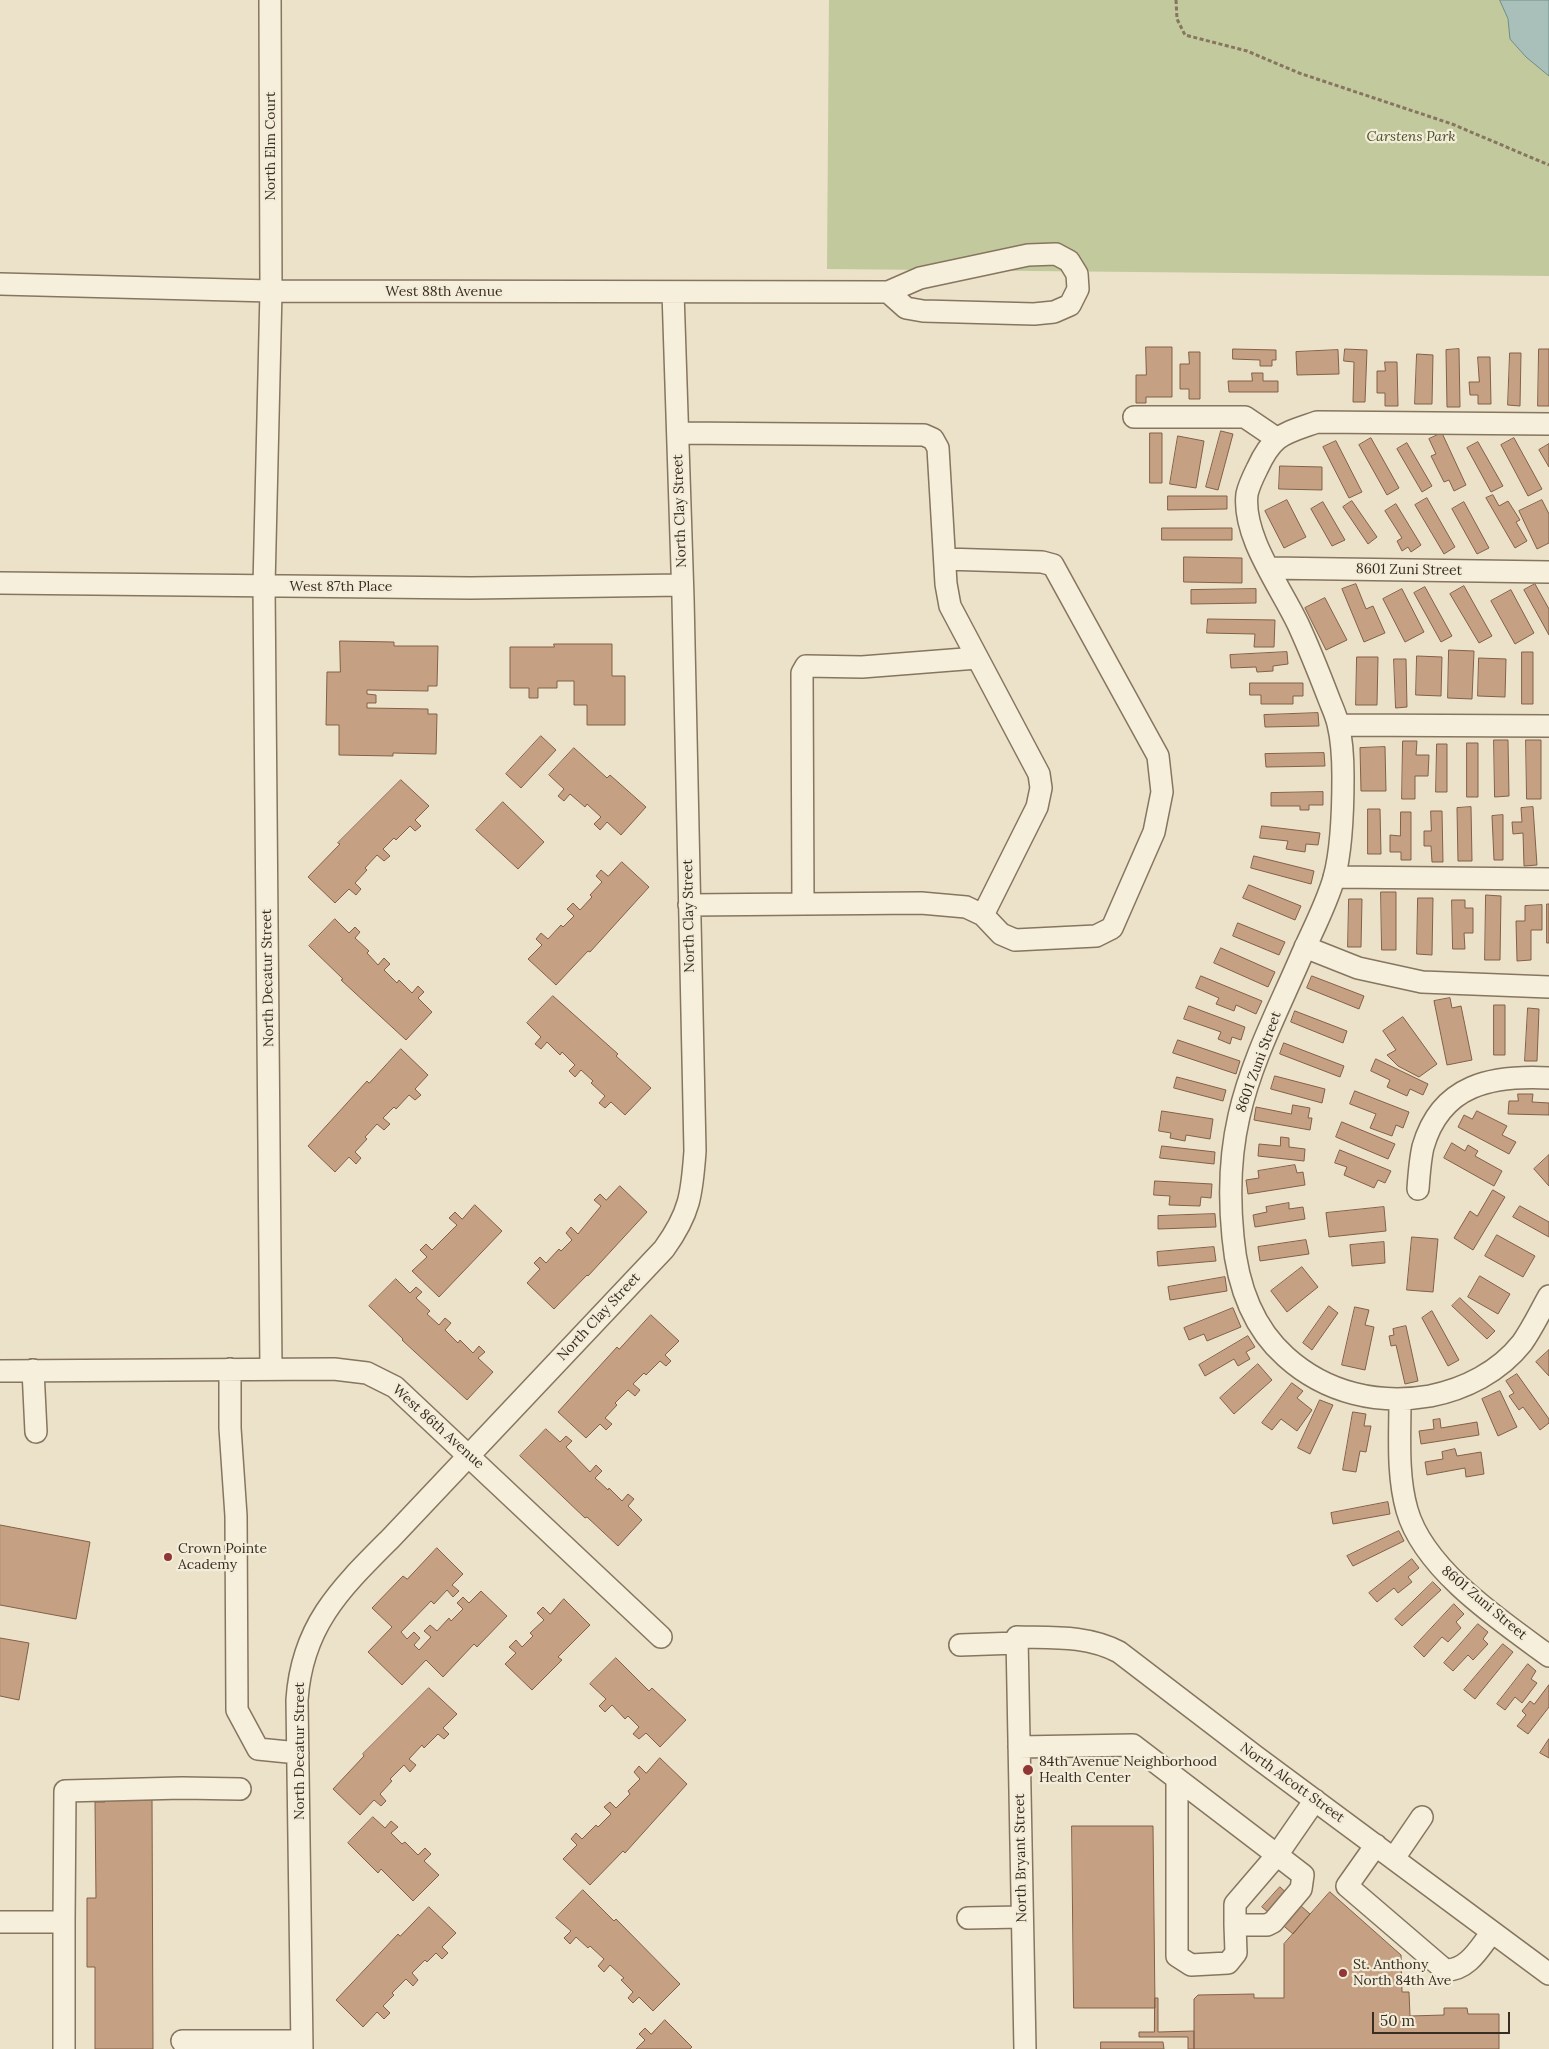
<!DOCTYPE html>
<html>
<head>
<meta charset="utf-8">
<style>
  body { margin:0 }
  #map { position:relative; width:1549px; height:2049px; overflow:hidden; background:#ebe2c9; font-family:Lora,serif }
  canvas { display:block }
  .scale { position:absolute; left:1372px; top:2012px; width:138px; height:22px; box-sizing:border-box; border:2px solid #382d21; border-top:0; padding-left:6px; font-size:15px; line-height:18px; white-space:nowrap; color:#382d21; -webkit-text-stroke:4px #f3ecd8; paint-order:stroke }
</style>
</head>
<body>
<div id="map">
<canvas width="1549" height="2049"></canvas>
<div class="scale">50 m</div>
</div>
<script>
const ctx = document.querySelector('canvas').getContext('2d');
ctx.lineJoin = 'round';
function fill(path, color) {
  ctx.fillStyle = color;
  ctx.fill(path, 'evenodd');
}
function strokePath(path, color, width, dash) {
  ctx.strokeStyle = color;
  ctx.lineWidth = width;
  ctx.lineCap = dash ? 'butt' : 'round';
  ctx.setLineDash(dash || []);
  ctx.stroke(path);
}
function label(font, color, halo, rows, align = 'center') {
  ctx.font = font + ' Lora,serif';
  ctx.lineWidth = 4.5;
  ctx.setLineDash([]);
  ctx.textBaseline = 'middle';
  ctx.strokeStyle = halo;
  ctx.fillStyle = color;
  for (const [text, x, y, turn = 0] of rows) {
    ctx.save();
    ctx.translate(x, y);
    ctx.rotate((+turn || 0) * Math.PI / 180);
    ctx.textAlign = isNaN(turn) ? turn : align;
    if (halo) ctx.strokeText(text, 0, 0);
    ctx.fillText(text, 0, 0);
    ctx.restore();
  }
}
const green = new Path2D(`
  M829 0H1549V276L827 269Z`);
const water = new Path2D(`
  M1500 0H1549V76L1526 57 1510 39 1508 19Z`);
const building = new Path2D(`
  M1146 347H1172V397H1146V403H1136V375H1146Z
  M1233 349 1276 350V360H1272V366H1260V360L1233 359Z
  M1345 349 1367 350 1365 402H1353L1354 362 1344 361Z
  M1459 349 1460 407H1447L1446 350Z
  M1539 349H1549V406H1538Z
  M1338 350 1339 374 1297 375 1296 352Z
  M1189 352H1200V399H1189V389H1180V364H1189Z
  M1510 353H1521L1520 406 1508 405Z
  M1417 354 1433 355 1432 404H1415Z
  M1478 357H1490L1491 404H1478V395H1470L1469 382H1479Z
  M1385 362H1397L1398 406H1385V393H1377V371H1385Z
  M1252 373H1263V381H1278V392H1229L1228 381H1252Z
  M1221 431 1233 434 1218 490 1206 487Z
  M1150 433H1162V483H1150Z
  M1442 433 1466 485 1454 491 1449 480 1444 482 1431 456 1436 454 1429 439Z
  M1178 436 1204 441 1196 488 1170 484Z
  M1371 438 1399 488 1387 495 1359 445Z
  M1514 438 1542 489 1528 496 1501 445Z
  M1336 441 1362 492 1349 498 1323 447Z
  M1478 442 1503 486 1491 492 1467 448Z
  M1407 443 1432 486 1422 492 1397 449Z
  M1549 444V467L1539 450Z
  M1280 466 1322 467V490L1279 489Z
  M1493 495 1499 506 1508 501 1520 520 1516 522 1527 541 1515 548 1486 498Z
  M1168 496H1227V509L1168 510Z
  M1427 498 1455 547 1444 554 1415 505Z
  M1287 500 1306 537 1284 548 1265 511Z
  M1542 500 1549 514V543L1537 549 1519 511Z
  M1352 501 1377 537 1368 544 1343 507Z
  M1323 502 1345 540 1332 546 1311 509Z
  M1464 502 1489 548 1477 554 1452 509Z
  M1396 504 1421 545 1411 552 1408 547 1402 551 1397 541 1402 538 1385 511Z
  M1162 528H1232V540H1162Z
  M1184 557 1242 558V583L1184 582Z
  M1356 584 1366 609 1373 606 1385 633 1364 642 1342 589Z
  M1535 584 1549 609V635L1524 590Z
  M1464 586 1492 636 1479 643 1450 594Z
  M1425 587 1452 636 1441 642 1414 593Z
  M1256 589V603L1191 604V590Z
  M1402 589 1424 632 1405 642 1383 599Z
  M1511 590 1534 633 1515 644 1491 601Z
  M1325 598 1347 640 1326 650 1305 608Z
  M1208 619 1275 620 1274 647H1254L1255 634 1207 633Z
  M340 641 394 642V646H438L437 686H428V691L367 690V694L376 695V703H367V708L428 709V714H437L436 754 393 753V756L339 755V725H326L327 672H340Z
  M554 644H612V676H625V725H587V705H574V681H557V688H538V698H529V688H510V647H554Z
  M1449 650 1474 651 1472 699 1448 698Z
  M1287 652 1288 664 1273 666V671L1257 672 1256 667 1231 668 1230 655Z
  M1522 652H1533V704H1522Z
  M1417 656 1442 657 1441 696 1416 695Z
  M1357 657H1378L1377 705H1356Z
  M1479 658 1506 659 1505 697 1478 696Z
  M1394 659H1406L1407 707 1396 708Z
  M1250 683H1303V696H1293V704H1261V695H1250Z
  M1318 713 1319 726 1265 727 1264 715Z
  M541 736 556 750 521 788 506 774Z
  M1494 740H1508L1509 796 1495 797Z
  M1526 740H1541V799H1527Z
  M1403 741H1417L1416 755H1429L1428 776H1415V799H1402Z
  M1467 743H1478V797H1467Z
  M1437 744H1447V792H1436Z
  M1385 747 1386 791H1361L1360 748Z
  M574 748 607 778 610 775 646 807 621 835 607 822 600 830 594 824 601 817 587 804 585 807 570 794 564 801 558 796 564 789 549 775Z
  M1324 753 1325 766 1266 767 1265 754Z
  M401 780 429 806 415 820 421 826 415 831 410 826 396 840 394 838 383 849 390 856 384 861 377 855 365 868 367 870 355 883 361 889 356 895 349 889 335 903 308 877 340 844 338 843Z
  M1323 792V805H1309V810H1300V806H1271V793Z
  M503 802 544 842 518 869 476 830Z
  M1471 807 1472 861H1458L1457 808Z
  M1533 807 1537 865 1524 866 1523 833 1513 834 1512 822H1522L1521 808Z
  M1368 809H1380L1381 854H1368Z
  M1431 811H1442L1443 862H1432L1431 846H1424V831H1431Z
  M1401 812H1411V860H1401V852H1390V835L1400 836Z
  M1503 815V860H1494L1492 816Z
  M1262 826 1320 833 1318 845 1306 844 1305 852 1286 849 1288 841 1260 838Z
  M1254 856 1314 871 1311 884 1251 868Z
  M622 862 649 887 590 952 588 951 556 985 528 959 542 945 536 939 541 933 548 939 561 925 563 927 574 916 567 909 573 903 580 910 592 897 590 895 602 882 596 876 601 870 608 876Z
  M1249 885 1301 906 1295 920 1243 898Z
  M1381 892H1396V950H1382Z
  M1486 895 1501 896 1500 960H1485Z
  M1418 898H1433L1432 955 1417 954Z
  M1349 899H1362L1361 947H1348Z
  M1452 900H1465V908H1473V933H1464L1465 949H1453Z
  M1547 904H1549V943H1547Z
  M1542 905V930H1531V960L1517 961 1516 921H1525V906Z
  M335 919 349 933 355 927 360 932 355 938 369 951 367 953 378 965 384 958 390 964 384 970 397 983 399 980 412 993 418 986 424 992 418 998 432 1012 406 1040 341 980 343 979 309 946Z
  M1238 923 1285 942 1279 955 1233 936Z
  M1221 948 1275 972 1268 987 1214 963Z
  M1201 976 1262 1001 1256 1014 1236 1005 1234 1011 1216 1004 1219 998 1196 988Z
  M1312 976 1364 996 1359 1009 1307 988Z
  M553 996 618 1054 616 1056 651 1088 625 1115 611 1102 605 1108 599 1103 605 1096 591 1083 593 1081 581 1070 575 1077 569 1071 575 1065 562 1052 560 1055 547 1042 541 1049 535 1044 541 1037 527 1023Z
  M1450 998 1452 1008 1461 1006 1472 1060 1447 1065 1434 1001Z
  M1494 1005H1505V1055H1494Z
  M1189 1006 1245 1027 1241 1040 1232 1037 1230 1044 1218 1039 1221 1032 1184 1019Z
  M1528 1008 1539 1009 1537 1061H1525Z
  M1295 1011 1347 1031 1343 1043 1291 1022Z
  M1403 1017 1437 1064 1419 1077 1398 1066 1387 1055 1396 1050 1383 1031Z
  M1178 1040 1240 1061 1236 1074 1173 1053Z
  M1284 1043 1344 1066 1340 1077 1280 1054Z
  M401 1049 428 1075 415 1089 421 1095 415 1100 409 1095 396 1109 394 1107 383 1118 390 1124 384 1130 377 1124 365 1137 367 1139 355 1152 361 1158 356 1164 349 1157 335 1172 308 1146 367 1081 369 1083Z
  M1376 1059 1428 1084 1423 1095 1410 1089 1407 1096 1387 1087 1390 1080 1371 1071Z
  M1275 1076 1325 1089 1322 1103 1271 1089Z
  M1177 1077 1226 1090 1223 1101 1174 1088Z
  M1355 1091 1409 1112 1403 1128 1396 1125 1392 1136 1370 1128 1376 1114 1350 1104Z
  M1518 1094H1533L1532 1102 1549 1103V1115L1508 1114 1509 1101H1518Z
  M1293 1105 1310 1108 1308 1118H1312L1310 1130 1254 1120 1256 1107 1291 1114Z
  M1162 1111 1213 1119 1210 1139 1186 1135 1185 1141 1170 1138 1171 1133 1159 1131Z
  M1477 1111 1507 1126 1502 1135 1516 1142 1509 1154 1458 1127 1464 1115 1472 1119Z
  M1342 1122 1395 1144 1388 1159 1336 1137Z
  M1281 1137 1289 1138V1147L1305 1149 1304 1161 1258 1156 1259 1144 1280 1146Z
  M1452 1143 1465 1151 1468 1145 1478 1151 1475 1156 1502 1171 1494 1186 1444 1158Z
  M1162 1146 1215 1152 1214 1164 1160 1158Z
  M1340 1150 1391 1171 1385 1183 1378 1180 1374 1188 1344 1175 1347 1167 1335 1163Z
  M1549 1155V1186L1534 1169Z
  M1295 1165 1297 1173 1303 1172 1305 1185 1248 1194 1246 1180 1259 1178 1258 1171Z
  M1155 1181 1212 1184 1211 1198 1201 1197 1200 1206 1169 1205 1170 1196 1154 1195Z
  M620 1186 647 1212 588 1276 587 1275 554 1309 527 1283 540 1269 534 1263 540 1257 546 1263 559 1249 561 1251 572 1240 566 1233 571 1227 578 1234 601 1206 594 1200 600 1194 606 1200Z
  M1493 1190 1505 1197 1473 1250 1454 1238 1470 1211 1477 1216Z
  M1289 1203V1209L1303 1207 1305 1219 1255 1227 1253 1215 1267 1212 1266 1207Z
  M475 1205 502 1231 439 1297 412 1271 427 1257 420 1250 426 1244 432 1250 457 1225 449 1218 455 1212 462 1219Z
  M1520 1206 1549 1222V1237L1513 1217Z
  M1384 1207 1386 1231 1329 1237 1326 1213Z
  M1215 1214 1216 1227 1158 1229V1216Z
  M1497 1235 1535 1256 1523 1277 1485 1256Z
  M1412 1237 1438 1239 1433 1292 1407 1290Z
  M1306 1240 1309 1254 1260 1261 1258 1247Z
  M1384 1242 1385 1263 1352 1266 1350 1245Z
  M1214 1247 1216 1261 1158 1266 1157 1252Z
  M1302 1267 1318 1287 1287 1312 1271 1291Z
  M1480 1276 1510 1294 1498 1314 1468 1297Z
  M1225 1277 1227 1291 1170 1300 1168 1287Z
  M396 1279 410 1293 416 1287 422 1292 416 1298 430 1311 427 1314 439 1325 445 1318 451 1323 445 1330 458 1343 460 1340 473 1353 479 1346 485 1352 478 1358 493 1372 467 1400 402 1340 403 1339 369 1306Z
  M1460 1298 1495 1331 1487 1339 1452 1306Z
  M1329 1306 1338 1313 1312 1350 1303 1343Z
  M1355 1307 1369 1310 1365 1325 1374 1327 1365 1370 1342 1365Z
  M1233 1308 1241 1327 1207 1341 1204 1334 1189 1340 1184 1328Z
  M1432 1311 1459 1360 1448 1366 1422 1318Z
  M651 1315 679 1341 665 1355 671 1361 666 1366 660 1361 646 1375 644 1373 633 1384 640 1390 635 1396 628 1390 615 1403 617 1405 605 1418 612 1424 606 1430 600 1424 586 1438 558 1412 617 1347 619 1349Z
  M1406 1326 1418 1381 1405 1384 1396 1345 1391 1346 1389 1336 1394 1335 1393 1329Z
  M1248 1336 1255 1347 1246 1352 1250 1359 1238 1366 1234 1359 1205 1376 1199 1365Z
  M1549 1350V1376L1536 1362Z
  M1258 1364 1272 1380 1234 1414 1220 1398Z
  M1517 1374 1549 1419V1423L1540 1430 1523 1407 1519 1410 1509 1396 1514 1393 1506 1381Z
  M1292 1383 1303 1391 1297 1398 1312 1410 1297 1431 1281 1419 1272 1430 1262 1423Z
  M1500 1391 1517 1427 1498 1436 1482 1399Z
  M1320 1400 1333 1405 1310 1454 1298 1448Z
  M1353 1412 1366 1414 1364 1426H1371L1366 1452 1360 1451 1356 1472 1343 1470Z
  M1440 1419 1441 1428 1477 1422 1479 1435 1421 1444 1419 1431 1434 1429 1433 1420Z
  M546 1429 560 1442 566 1436 572 1441 566 1447 590 1472 596 1465 602 1471 595 1478 608 1490 609 1488 622 1501 628 1494 634 1499 628 1506 642 1520 618 1546 587 1517 585 1518 520 1456Z
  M1455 1449 1457 1456 1481 1452 1484 1474 1466 1477 1465 1468 1427 1475 1425 1462 1443 1459 1442 1452Z
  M1388 1502 1390 1514 1333 1524 1331 1513Z
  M0 1525 90 1542 76 1619 0 1605Z
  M1399 1531 1404 1541 1353 1566 1347 1556Z
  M437 1548 463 1574 452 1585 459 1591 453 1597 447 1590 434 1604 431 1601 401 1632 407 1639 414 1632 420 1638 414 1645 419 1650 431 1637 424 1631 430 1625 437 1631 449 1618 451 1621 463 1609 457 1603 463 1597 469 1603 481 1591 507 1616 477 1647 474 1644 443 1677 426 1660 402 1685 368 1652 392 1627 372 1608 403 1576 407 1579Z
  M1412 1559 1419 1568 1408 1577 1412 1582 1398 1593 1394 1588 1377 1602 1369 1593Z
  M1433 1582 1441 1590 1402 1626 1395 1619Z
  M564 1599 590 1625 558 1657 562 1660 532 1690 505 1664 516 1653 509 1647 516 1640 522 1647 533 1636 530 1633 544 1620 537 1613 543 1607 550 1614Z
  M1454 1604 1464 1614 1456 1622 1461 1628 1448 1642 1442 1637 1424 1657 1414 1647Z
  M1478 1624 1488 1632 1483 1639 1488 1644 1473 1660 1468 1655 1453 1671 1444 1663Z
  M0 1638 29 1643 19 1700 0 1696Z
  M1503 1644 1513 1652 1475 1699 1464 1690Z
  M616 1658 649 1691 652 1688 686 1720 660 1747 646 1733 639 1739 633 1734 639 1727 628 1716 625 1719 612 1705 605 1712 599 1706 606 1699 590 1684Z
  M1528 1664 1536 1671 1531 1679 1537 1683 1522 1703 1515 1697 1505 1710 1497 1704Z
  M1549 1685V1707L1528 1734 1517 1726 1526 1715 1522 1711 1530 1701 1534 1704Z
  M429 1688 457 1714 443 1728 449 1734 444 1739 438 1734 424 1748 422 1745 409 1759 416 1765 410 1772 404 1765 390 1779 392 1781 380 1794 386 1801 381 1806 374 1800 360 1815 333 1789 364 1756 363 1754Z
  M1549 1739V1758L1540 1753Z
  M660 1758 687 1784 625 1853 623 1851 590 1885 563 1859 577 1845 571 1839 576 1833 582 1839 596 1825 598 1827 611 1814 604 1807 610 1802 616 1808 630 1794 628 1791 640 1779 634 1772 639 1766 646 1773Z
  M152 1792 153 2049H95V1967H87V1898H96L95 1802H105V1793Z
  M373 1817 385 1828 391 1821 398 1827 391 1833 402 1844 405 1842 418 1855 425 1848 431 1854 424 1861 439 1875 413 1901 381 1869 378 1873 348 1843Z
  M1072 1826H1153L1155 2008H1074Z
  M1280 1887 1310 1914 1293 1934 1262 1907Z
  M583 1890 614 1921 616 1919 680 1984 653 2011 639 1997 633 2003 628 1998 633 1992 621 1980 624 1978 610 1965 604 1972 598 1966 604 1959 590 1946 588 1948 576 1937 570 1944 564 1938 571 1931 556 1918Z
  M1330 1892 1401 1955 1402 1992H1409L1410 2016 1444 2015V2008H1467L1468 2014H1499V2049H1194V1999L1198 1995 1254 1994V1998H1284V1944Z
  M429 1907 456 1933 442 1947 448 1953 442 1959 436 1953 427 1962 425 1960 412 1973 418 1980 413 1986 406 1979 392 1993 394 1995 383 2006 390 2013 384 2019 377 2012 363 2027 336 2000 398 1934 400 1936Z
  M1155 1998H1158V2032L1194 2031V2049H1188V2037H1139V2032H1154Z
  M665 2020 692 2047 690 2049H636L645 2040 639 2034 645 2028 651 2034Z
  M1101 2042H1163L1164 2049H1101Z`);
const path = new Path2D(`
  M1176 0 1177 19 1185 35 1247 51 1299 73 1452 124 1549 165`);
const minor = new Path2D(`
  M270 0 271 291 264 586 271 1369
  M0 284 271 291 888 292 920 278 1028 255 1056 254 1069 261 1077 274 1078 289 1070 305 1054 312 1034 314 923 311 906 308 888 292
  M1134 417H1245L1276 438
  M1549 424 1317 422C1283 434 1273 434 1257 469 1253 477 1249 485 1247 494 1242 536 1280 586 1298 624 1309 648 1319 673 1329 699 1332 707 1336 715 1338 724 1342 740 1343 761 1343 777 1343 807 1342 849 1334 878 1326 906 1311 933 1300 959 1278 1010 1251 1062 1239 1116 1230 1155 1229 1197 1233 1237 1237 1282 1251 1326 1286 1357 1326 1393 1378 1405 1430 1396 1465 1389 1499 1372 1522 1343 1532 1329 1540 1312 1549 1296
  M678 433 924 435 933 439 938 448 946 584 950 606 1039 774 1041 788 1037 807 983 915 966 907 921 903 689 905
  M945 559 1042 562 1053 565 1158 756 1162 792 1154 832 1112 928 1096 936 1015 940 1001 934 983 915
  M1269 568 1549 572
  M0 583 471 588 682 585
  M1339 725 1549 726
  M1334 877 1549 879
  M803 904 802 673 806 666 862 667 977 658
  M1305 947 1358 968 1422 982 1549 987
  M1418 1189C1419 1175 1420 1160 1423 1147 1441 1084 1492 1075 1549 1078
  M230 1369V1428L236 1516 237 1710 258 1749 298 1753
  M33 1370 36 1432
  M0 1371 334 1369 367 1373 395 1387 661 1637
  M1400 1400C1400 1436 1397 1475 1407 1510 1424 1570 1501 1621 1549 1656
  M960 1645 1017 1643
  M1019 1747 1133 1745 1277 1855 1315 1800
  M1177 1779V1956L1191 1965 1228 1963 1236 1953 1235 1925
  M1376 1845 1347 1886 1445 1970C1468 1971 1480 1947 1492 1932
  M1277 1855 1303 1875 1301 1889 1273 1922 1267 1925H1235V1904Z
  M1394 1858 1422 1817
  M968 1918 1022 1917
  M0 1922H64L65 1791 182 1788 240 1789
  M64 1922V2049
  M182 2041H301
  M302 2049 297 1700C302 1625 341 1588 391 1538L664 1249C690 1213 692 1194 695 1151L683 598 673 292
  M1025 2049 1017 1637C1052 1638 1086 1635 1119 1652L1255 1756 1549 1974`);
const markers = [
  [168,1557,5,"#903634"],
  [1028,1770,6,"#903634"],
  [1343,1973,5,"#903634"]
];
const parkNames = [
  ["Carstens Park",1411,137]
];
const streetNames = [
  ["North Elm Court",271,146,-90],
  ["West 88th Avenue",444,292],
  ["North Clay Street",680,511,-92],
  ["8601 Zuni Street",1409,570,1],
  ["West 87th Place",341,587],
  ["North Clay Street",689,916,-91],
  ["North Decatur Street",268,978,-91],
  ["8601 Zuni Street",1259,1062,-70],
  ["North Clay Street",599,1317,-47],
  ["West 86th Avenue",438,1427,42],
  ["8601 Zuni Street",1484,1603,40],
  ["North Decatur Street",300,1751,-90],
  ["North Alcott Street",1292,1783,36],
  ["North Bryant Street",1021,1858,-91]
];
const poiNames = [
  ["Crown Pointe",178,1549],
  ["Academy",178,1565],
  ["84th Avenue Neighborhood",1039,1762],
  ["Health Center",1039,1778],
  ["St. Anthony",1353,1965],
  ["North 84th Ave",1353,1981]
];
fill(green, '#c2c99d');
fill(water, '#a9c0ba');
strokePath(water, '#708e87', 1);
fill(building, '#c6a082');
strokePath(building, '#836047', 1);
strokePath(minor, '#86755f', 24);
strokePath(path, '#86755f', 3, [4, 2.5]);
strokePath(minor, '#f6efdb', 21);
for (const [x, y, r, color] of markers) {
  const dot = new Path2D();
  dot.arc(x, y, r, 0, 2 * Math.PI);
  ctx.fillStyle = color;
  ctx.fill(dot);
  strokePath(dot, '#f3ecd8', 2);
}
label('italic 14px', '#475229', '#f3ecd8', parkNames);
label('14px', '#382d21', '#f3ecd8', streetNames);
label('14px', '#382d21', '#f3ecd8', poiNames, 'left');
</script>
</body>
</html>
